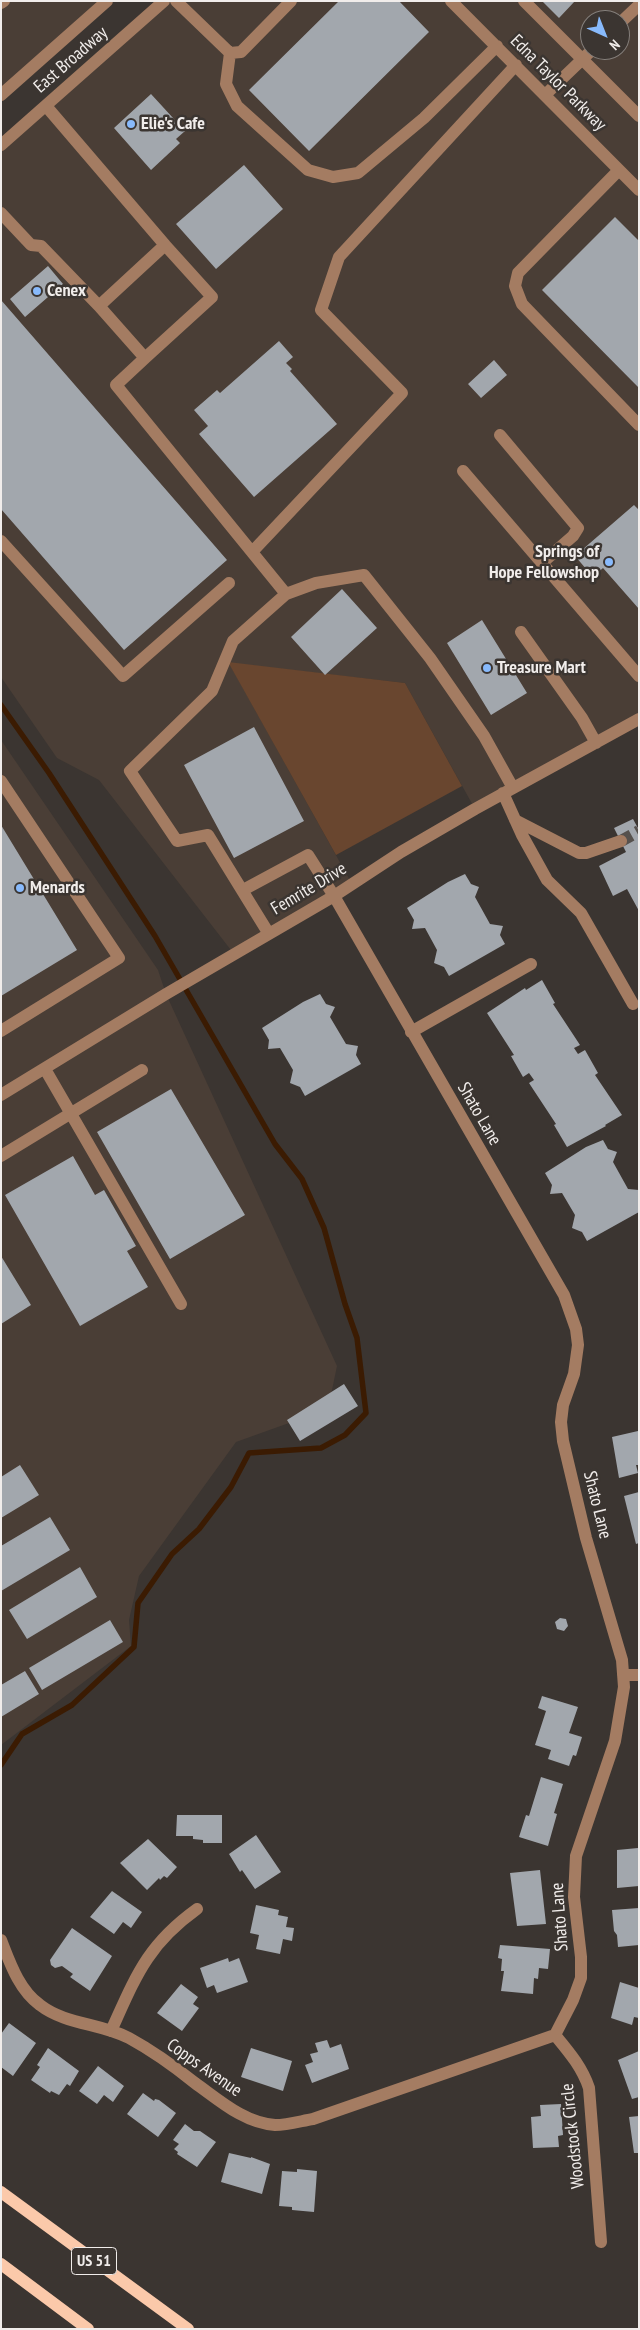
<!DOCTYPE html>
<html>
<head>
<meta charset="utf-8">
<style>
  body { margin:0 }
  #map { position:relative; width:640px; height:2330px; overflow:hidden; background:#3b3531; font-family:"PT Sans Narrow",sans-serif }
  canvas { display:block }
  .frame { position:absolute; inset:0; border:2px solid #f1edeb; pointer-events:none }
  .north { position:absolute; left:580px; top:10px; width:50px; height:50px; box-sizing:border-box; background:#3b3531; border:1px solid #847f7b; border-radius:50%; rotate:136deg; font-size:14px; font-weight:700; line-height:20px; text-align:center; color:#f1edeb }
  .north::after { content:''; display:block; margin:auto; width:18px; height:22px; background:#88bafc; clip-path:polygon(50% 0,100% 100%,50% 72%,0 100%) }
</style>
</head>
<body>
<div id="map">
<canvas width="640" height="2330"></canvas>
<div class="frame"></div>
<div class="north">N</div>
</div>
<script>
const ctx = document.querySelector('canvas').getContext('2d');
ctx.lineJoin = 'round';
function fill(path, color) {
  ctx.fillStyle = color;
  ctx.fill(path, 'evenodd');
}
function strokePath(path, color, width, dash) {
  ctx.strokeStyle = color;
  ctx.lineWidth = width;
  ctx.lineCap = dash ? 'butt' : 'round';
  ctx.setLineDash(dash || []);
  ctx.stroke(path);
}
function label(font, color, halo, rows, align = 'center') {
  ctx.font = font + ' "PT Sans Narrow",sans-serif';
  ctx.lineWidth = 5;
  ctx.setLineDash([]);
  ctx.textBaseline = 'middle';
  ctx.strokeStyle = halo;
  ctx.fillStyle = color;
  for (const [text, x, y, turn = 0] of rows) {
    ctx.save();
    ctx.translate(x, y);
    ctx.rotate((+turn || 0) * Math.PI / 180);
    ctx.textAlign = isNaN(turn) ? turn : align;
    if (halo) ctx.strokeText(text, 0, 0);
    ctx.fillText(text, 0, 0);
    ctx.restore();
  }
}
const built = new Path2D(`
  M1 1H107L1 95Z
  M164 1H639V719L475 809 405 683 229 663 352 884 234 954 99 780 57 758 1 677V145ZM590 20H620V50H590Z
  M1 740 158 970 166 994 337 1366 328 1409 236 1442 139 1576 129 1620 131 1646 1 1745Z`);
const green = new Path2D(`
  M228 662 405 683 462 786 336 855Z`);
const stream = new Path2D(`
  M1 705 49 773 155 936 275 1144 302 1179 324 1228 345 1304 357 1338 366 1413 345 1435 321 1448 249 1453 231 1487 199 1529 172 1554 138 1603 134 1647 72 1705 22 1734 1 1765`);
const building = new Path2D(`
  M339 1H399L429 32 309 151 249 90Z
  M542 1H575L559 18Z
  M151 94 185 131 176 139 180 143 151 170 114 128Z
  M244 165 283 209 216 269 176 224Z
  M615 217 639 241V388L542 290Z
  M48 266 63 284 25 317 10 299Z
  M1 300 227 560 124 650 1 509Z
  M279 341 293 357 286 363 292 369 290 371 337 424 254 497 199 434 208 426 194 410 217 390 220 393Z
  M494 360 507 375 481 398 468 384Z
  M634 505 639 510V609L603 568 593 577 575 556Z
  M342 589 377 628 325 675 291 637Z
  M482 620 527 693 491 715 447 643Z
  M254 727 304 821 234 858 184 765Z
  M633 819 639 830V911L627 889 613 896 599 866 626 852 614 828Z
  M1 825 77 950 1 996Z
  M465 874 471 884 479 887 475 897 490 924 503 926 500 935 505 944 449 976 444 967 434 963 437 950 425 928 412 929 414 920 407 908 448 882Z
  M542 980 555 1003 553 1004 580 1045 574 1048 578 1054 585 1050 598 1073 595 1075 622 1115 605 1125 606 1126 567 1147 554 1125 556 1124 529 1083 534 1080 529 1073 523 1077 511 1056 514 1055 487 1013 525 988 526 990Z
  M320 994 326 1004 335 1007 330 1017 346 1044 358 1046 356 1055 361 1064 305 1096 300 1087 290 1083 293 1070 280 1048 268 1049 269 1040 262 1028 303 1002Z
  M171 1089 245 1215 170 1259 97 1132Z
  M603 1140 608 1149 617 1152 613 1162 628 1189 639 1190V1212L587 1241 582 1232 572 1228 575 1215 562 1193 550 1194 552 1185 545 1173 586 1147Z
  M73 1156 95 1195 104 1190 136 1246 127 1251 148 1287 80 1326 5 1195Z
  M1 1256 31 1305 1 1324Z
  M344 1384 358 1406 300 1441 287 1420Z
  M638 1431 639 1465H636L638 1473 619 1478 612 1437Z
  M20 1465 39 1495 1 1518V1477Z
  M639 1492V1543L636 1544 624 1496Z
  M50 1517 70 1550 1 1591V1546Z
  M80 1567 97 1597 27 1639 9 1610Z
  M560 1618 566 1619 568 1626 564 1631 557 1629 555 1622Z
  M110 1620 123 1642 42 1690 29 1668Z
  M25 1671 39 1694 1 1717V1685Z
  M542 1696 578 1707 569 1733 582 1737 576 1756 573 1755 569 1766 548 1759 551 1750 535 1745 546 1711 538 1708Z
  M541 1777 563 1784 554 1813 557 1814 548 1846 519 1837 526 1815 529 1816Z
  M177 1815H222V1843H203V1840L193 1839V1836H176Z
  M256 1835 281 1872 255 1889 242 1870 240 1872 229 1854Z
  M148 1839 177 1867 167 1878 164 1876 160 1880 159 1878 147 1890 120 1863Z
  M638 1848 639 1886 617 1888V1850Z
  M540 1870 546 1924 517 1926 510 1873Z
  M112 1891 142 1912 131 1928 123 1922 114 1934 90 1917Z
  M256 1905 279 1910 278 1915 288 1917 286 1927 294 1928 292 1941 283 1939 280 1954 256 1949 259 1935 250 1933Z
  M639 1908V1945L618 1947 617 1935 614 1931 612 1910Z
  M72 1928 112 1956 90 1991 70 1977 73 1974 62 1966 55 1968 51 1965 50 1960Z
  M500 1945 550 1949 548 1969 539 1968 538 1979 534 1978 533 1994 501 1991 504 1971H501L502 1959 498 1958Z
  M228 1958 229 1962 239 1958 248 1982 217 1993 214 1985 207 1988 200 1968Z
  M620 1982 639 1988V2018L634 2017 632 2025 611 2018Z
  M181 1984 198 1997 193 2004 199 2008 182 2031 157 2013Z
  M9 2023 36 2043 13 2076 1 2067V2034Z
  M327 2040 330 2048 341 2044 349 2069 312 2083 305 2065 313 2062 310 2054 318 2052 315 2043Z
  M48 2048 79 2071 70 2086 67 2084 59 2095 51 2091 50 2093 31 2080 40 2067 37 2065Z
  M251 2048 292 2061 283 2091 241 2077Z
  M639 2051V2097L632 2099 618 2060Z
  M98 2066 124 2086 113 2102 104 2095 97 2104 79 2091Z
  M143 2093 154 2101 155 2099 159 2100 176 2113 158 2137 127 2114Z
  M561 2104 563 2135 558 2136 559 2147 533 2148 531 2117 541 2116 540 2105Z
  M639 2116V2153H634L629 2117Z
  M185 2124 194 2131H200L216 2142 197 2167 177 2154 178 2152 174 2149 179 2144 173 2140Z
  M229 2153 251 2158V2157L270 2164 262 2194 221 2182Z
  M297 2169 317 2171 314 2212 292 2210V2207L279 2206 282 2171 297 2172Z`);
const minorTunnel = new Path2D(`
  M621 841 639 831`);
const minor = new Path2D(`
  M176 1 230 53 241 52 291 1
  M451 1 639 190
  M524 1 639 116
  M1 3 4 1
  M620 23 639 5
  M230 53 226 84 237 106 308 170 333 177 358 173 424 118 497 46
  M1 95 107 1
  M545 95 592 50
  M46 106 165 245 99 306
  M1 145 164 1
  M619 170 518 273 515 286 522 304 639 425
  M1 213 31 245 41 246 99 306 145 358 116 385 286 594 233 641 212 691 130 771 177 841 208 835 269 934
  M145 358 212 297 165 245
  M500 435 578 528 573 536 542 563
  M463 471 639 676
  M1 541 123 676 229 583
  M252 552 402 393 321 310 339 257 516 65
  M286 594 316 583 364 575 430 658 484 736 513 788
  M521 632 582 718 596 743
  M1 781 119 958 1 1031
  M503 793 522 835 547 880 581 913 633 1004
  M515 820 579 853H586L621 841
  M411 1032 531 964
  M45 1069 181 1304
  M1 1095 166 994 334 896 401 852 475 809 639 719
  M1 1156 142 1070
  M623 1675H639
  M1 1940C10 1963 19 1990 40 2005 66 2025 100 2023 129 2038 151 2050 175 2067 195 2083 219 2100 244 2123 275 2125 288 2125 301 2121 313 2119L555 2035 573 2000 581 1978V1957L574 1897 576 1856 615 1741 624 1687 622 1660 586 1538 563 1441 561 1422 563 1405 574 1374 578 1345 576 1329 564 1295 334 896 308 855 243 890
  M111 2031C136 1976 147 1945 197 1909
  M555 2035C569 2052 582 2067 589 2088L601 2242`);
const major = new Path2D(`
  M1 2192 188 2329
  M1 2264 88 2329`);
const markers = [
  [131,124,5,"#88bafc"],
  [37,291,5,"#88bafc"],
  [609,562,5,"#88bafc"],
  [487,668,5,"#88bafc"],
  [20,888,5,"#88bafc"]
];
const shields = [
  [94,2261,45]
];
const shieldNames = [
  ["US 51",94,2261]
];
const streetNames = [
  ["East Broadway",71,60,-41],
  ["Edna Taylor Parkway",558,83,45],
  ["Femrite Drive",309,889,-31],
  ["Shato Lane",479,1114,60],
  ["Shato Lane",597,1505,76],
  ["Shato Lane",560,1917,-94],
  ["Copps Avenue",204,2068,35],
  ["Woodstock Circle",573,2136,-96]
];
const poiNames = [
  ["Elie's Cafe",141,124],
  ["Cenex",47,291],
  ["Springs of",599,552,"right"],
  ["Hope Fellowshop",599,573,"right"],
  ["Treasure Mart",497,668],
  ["Menards",30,888]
];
fill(built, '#4a3e36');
fill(green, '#69462f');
strokePath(stream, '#3b1b02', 5.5);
fill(building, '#a2a7ad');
strokePath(minorTunnel, '#56514d', 12, [12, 6]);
strokePath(minor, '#a47c62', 12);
strokePath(major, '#fbc9aa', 12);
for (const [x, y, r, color] of markers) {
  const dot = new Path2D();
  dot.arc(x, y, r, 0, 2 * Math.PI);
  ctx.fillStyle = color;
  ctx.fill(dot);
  strokePath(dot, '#3b3531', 2);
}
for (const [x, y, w] of shields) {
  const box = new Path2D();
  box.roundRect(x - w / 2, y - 13.5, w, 27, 4);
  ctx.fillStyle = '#3b3531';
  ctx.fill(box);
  strokePath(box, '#f1edeb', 1);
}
label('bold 16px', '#f1edeb', null, shieldNames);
label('18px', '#f1edeb', '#3b3531', streetNames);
label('bold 18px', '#f1edeb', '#3b3531', poiNames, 'left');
</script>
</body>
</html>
